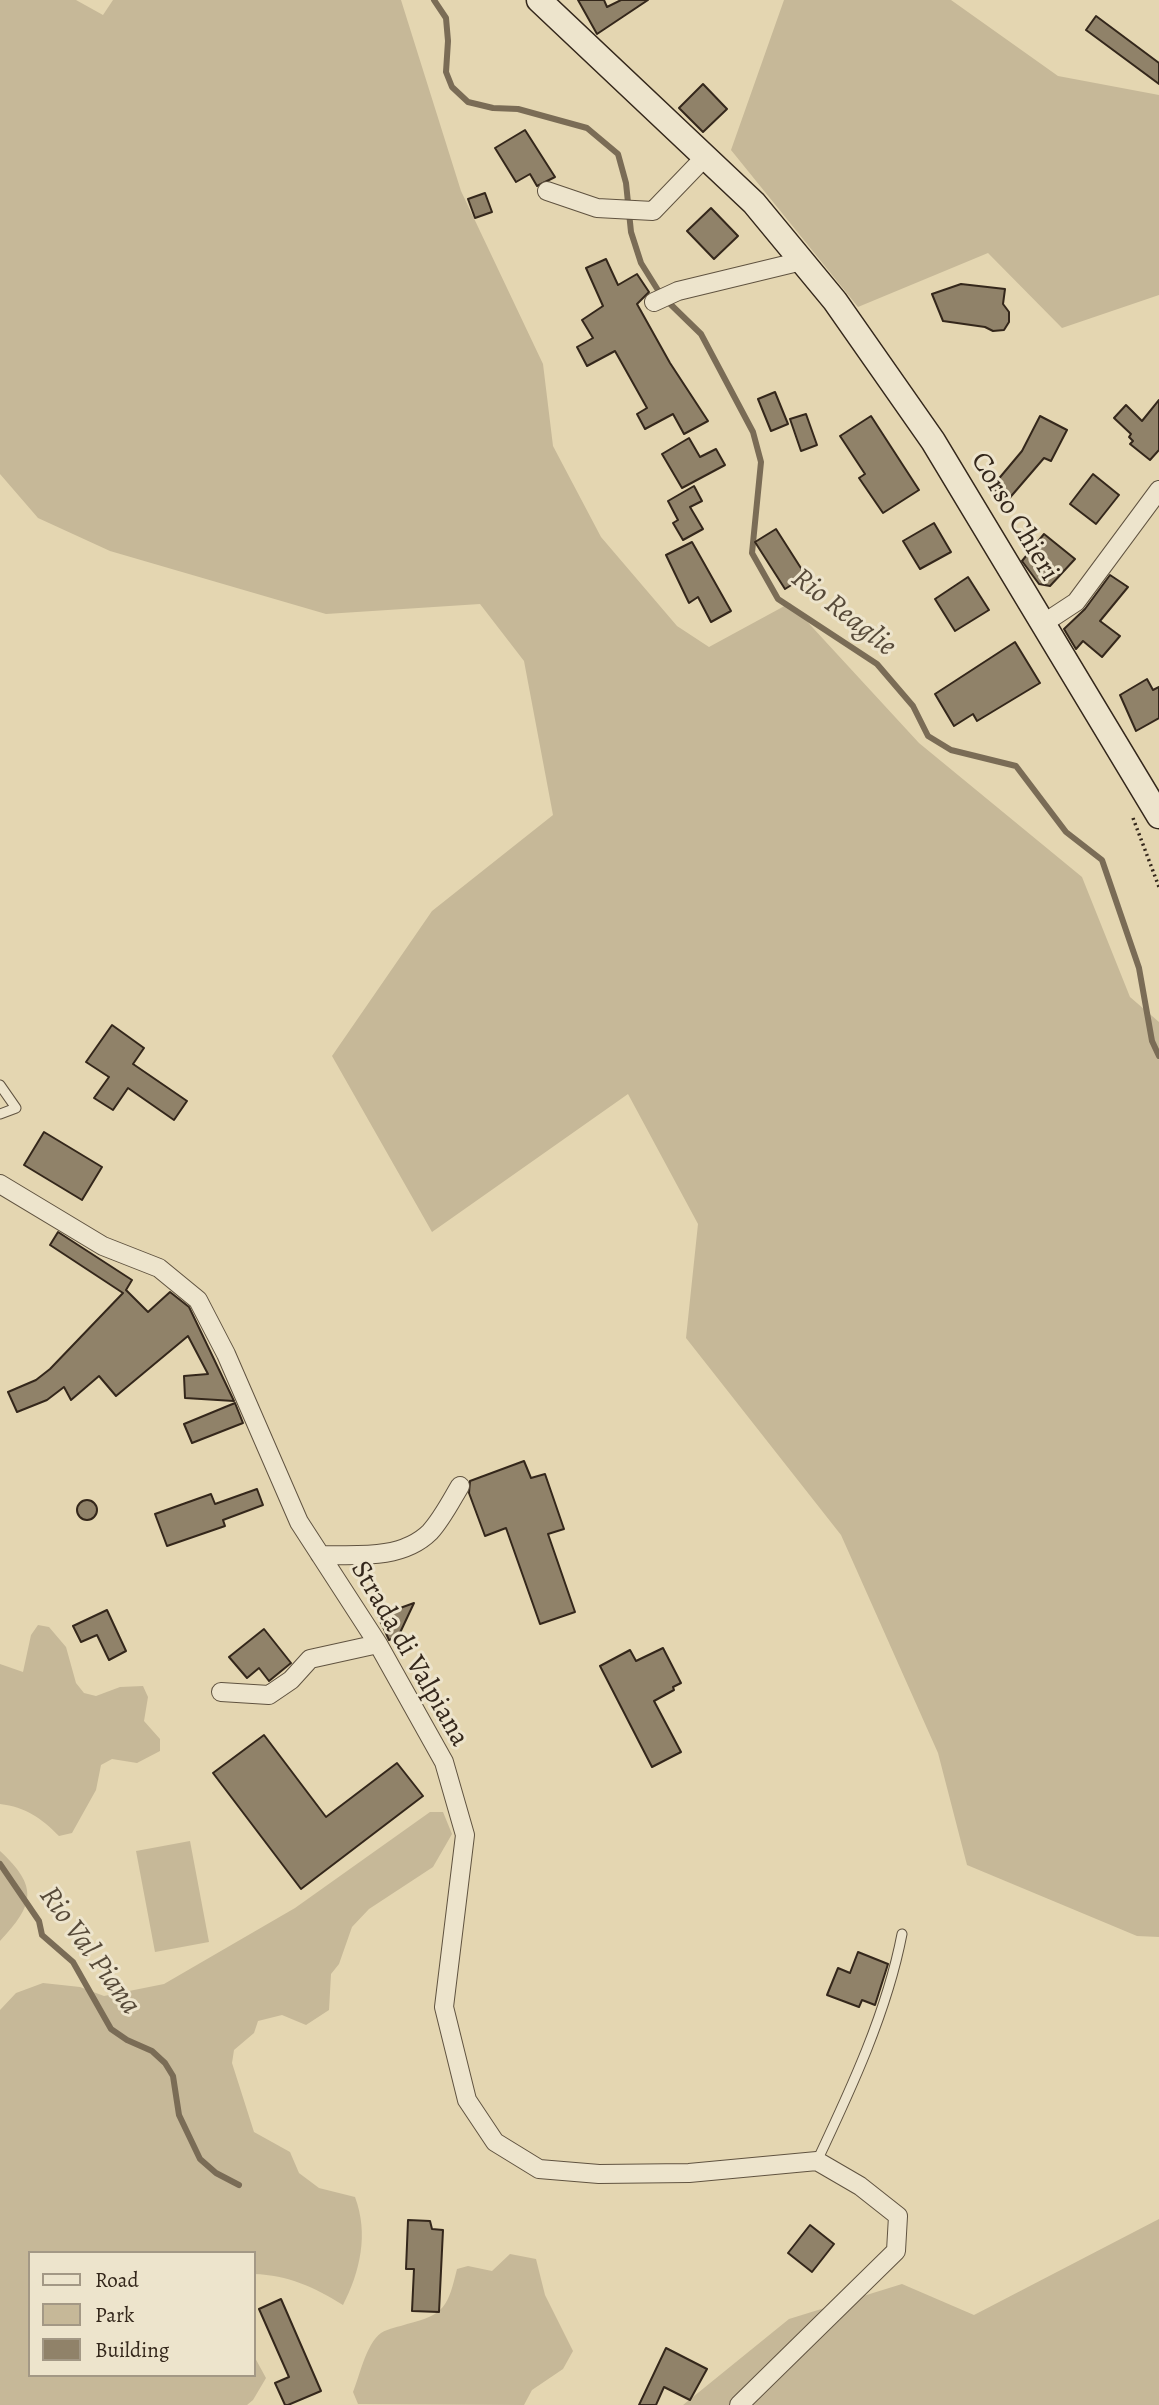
<!DOCTYPE html>
<html>
<head>
<meta charset="utf-8">
<style>
  body { margin:0 }
  #map { position:relative; width:1159px; height:2405px; overflow:hidden; background:#e4d6b1; font-family:Alegreya,serif }
  canvas { display:block }
  .legend { position:absolute; left:28px; top:2251px; width:228px; height:126px; box-sizing:border-box; background:#ede4cc; border:2px solid #a39885; margin:0; padding:9px 12px; list-style:none; font-size:21px; color:#34271b }
  .legend li { display:flex; align-items:center; gap:14px; height:35px }
  .legend b { width:35px; border:2px solid #a39885 }
</style>
</head>
<body>
<div id="map">
<canvas width="1159" height="2405"></canvas>
<ul class="legend">
<li><b style="height:9px;background:#ede4cc"></b>Road</li>
<li><b style="height:19px;background:#c6b898"></b>Park</li>
<li><b style="height:19px;background:#908269"></b>Building</li>
</ul>
</div>
<script>
const ctx = document.querySelector('canvas').getContext('2d');
ctx.lineJoin = 'round';
function fill(path, color) {
  ctx.fillStyle = color;
  ctx.fill(path, 'evenodd');
}
function strokePath(path, color, width, dash) {
  ctx.strokeStyle = color;
  ctx.lineWidth = width;
  ctx.lineCap = dash ? 'butt' : 'round';
  ctx.setLineDash(dash || []);
  ctx.stroke(path);
}
function label(font, color, halo, rows, align = 'center') {
  ctx.font = font + ' Alegreya,serif';
  ctx.lineWidth = 6;
  ctx.setLineDash([]);
  ctx.textBaseline = 'middle';
  ctx.strokeStyle = halo;
  ctx.fillStyle = color;
  for (const [text, x, y, turn = 0] of rows) {
    ctx.save();
    ctx.translate(x, y);
    ctx.rotate((+turn || 0) * Math.PI / 180);
    ctx.textAlign = isNaN(turn) ? turn : align;
    if (halo) ctx.strokeText(text, 0, 0);
    ctx.fillText(text, 0, 0);
    ctx.restore();
  }
}
const green = new Path2D(`
  M0 0H76L103 15 113 0H401L461 191 543 364 553 446 601 537 677 626 709 647 790 603 919 743 1082 877 1130 997 1159 1022V1937L1137 1936 967 1865 938 1753 841 1535 686 1338 698 1224 628 1094 432 1232 332 1056 432 911 553 815 524 661 480 604 326 614 110 551 38 518 0 474Z
  M784 0H951L1058 76 1159 95V295L1062 328 988 253 858 307 731 150Z
  M38 1625 49 1627 66 1647 76 1683 84 1693 96 1696 120 1687 143 1686 148 1697 144 1721 160 1739V1751L137 1763 112 1759 101 1765 96 1790 72 1833 59 1836C41 1818 26 1807 0 1804V1664L23 1672 31 1635Z
  M430 1812H443L452 1834 433 1867 369 1909 352 1927 339 1964 331 1974 329 2010 306 2025 282 2015 258 2021 254 2033 234 2050 232 2063 254 2132 290 2152 299 2173 319 2188 355 2197C369 2234 360 2272 343 2305 314 2287 288 2275 254 2274V2253H30V2375H254V2356L266 2378 253 2400 247 2405H0V2010L16 1993 43 1983 80 1987 104 1996 164 1984 295 1908Z
  M190 1841 209 1942 155 1952 136 1851Z
  M0 1851C39 1887 34 1905 0 1941Z
  M1159 2219V2405H683L789 2319 902 2284 974 2315Z
  M510 2254 536 2259 545 2295 573 2351 563 2369 532 2390 524 2405 358 2404 353 2392C360 2375 366 2344 381 2333 389 2328 399 2327 407 2324 445 2315 448 2306 457 2269L468 2266 492 2271Z`);
const stream = new Path2D(`
  M434 0 446 18 448 41 446 72 452 87 468 102 493 108 518 109 587 128 618 154 626 183 631 232 641 263 661 295 701 334 753 432 761 462 752 553 778 599 877 664 913 706 928 736 951 750 1016 766 1066 832 1102 860 1139 968 1152 1041 1159 1056
  M0 1864 39 1921 42 1935 73 1962 111 2029 127 2040 152 2051 165 2063 173 2076 179 2115 200 2159 216 2173 239 2185`);
const building = new Path2D(`
  M578 0H604L607 7 621 0H648L597 34Z
  M1096 16 1159 63V84L1086 30Z
  M703 84 727 109 703 132 679 108Z
  M525 130 555 177 537 186 530 174 516 182 495 148Z
  M485 193 492 212 475 218 468 199Z
  M711 208 738 236 714 259 687 231Z
  M606 259 618 285 637 274 649 292 637 304 670 363 708 421 684 434 673 414 645 429 637 414 647 408 615 351 587 366 577 347 593 338 582 320 603 306 586 268Z
  M961 284 1005 289 1003 304 1009 312V322L1004 330 993 331 985 327 943 321 932 294Z
  M775 392 788 424 771 431 758 399Z
  M1159 400V450L1150 460 1130 444 1133 441 1129 437 1131 434 1114 418 1126 405 1142 421Z
  M806 414 817 445 801 451 790 419Z
  M871 416 919 490 883 513 859 478 865 474 840 436Z
  M1040 416 1067 430 1051 461 1044 458 1007 501 991 488 1022 451Z
  M689 438 700 457 716 449 725 465 682 488 662 454Z
  M1093 474 1119 495 1096 524 1070 504Z
  M694 486 702 501 690 507 703 529 683 540 673 523 678 520 668 501Z
  M934 523 951 552 920 569 903 541Z
  M776 529 806 576 785 589 755 542Z
  M1044 534 1075 559 1050 586 1039 584 1022 561Z
  M692 542 731 611 711 622 698 597 689 603 666 555Z
  M1110 575 1128 587 1100 621 1120 636 1102 657 1083 641 1076 649 1064 629 1085 609Z
  M968 577 989 610 955 631 935 599Z
  M1015 642 1040 683 977 721 973 714 954 726 935 694Z
  M1147 679 1153 690 1159 687V718L1136 731 1120 695Z
  M112 1025 144 1048 133 1064 187 1101 174 1120 128 1088 113 1110 94 1098 109 1077 86 1062Z
  M44 1132 102 1167 82 1200 24 1165Z
  M58 1232 132 1280 126 1290 148 1312 170 1292 189 1307 234 1401 185 1398 184 1376 208 1374 188 1336 116 1396 99 1376 71 1400 64 1387 47 1400 17 1412 8 1392 36 1380 50 1369 123 1293 50 1245Z
  M235 1403 243 1423 192 1443 184 1424Z
  M524 1461 531 1478 545 1474 564 1529 548 1534 575 1612 540 1624 506 1528 485 1536 469 1493 470 1481Z
  M257 1489 263 1505 223 1520 225 1526 167 1546 155 1514 211 1494 215 1504Z
  M77 1510a10 10 0 1 1 20 0a10 10 0 1 1-20 0Z
  M414 1603 398 1637 389 1640 378 1616Z
  M107 1610 126 1651 109 1660 97 1635 81 1642 73 1626Z
  M264 1629 291 1663 269 1681 259 1668 247 1678 229 1657Z
  M663 1648 681 1683 673 1687 674 1690 654 1701 681 1752 652 1767 600 1666 630 1650 636 1661Z
  M264 1735 326 1817 397 1763 423 1796 301 1889 213 1773Z
  M858 1952 888 1964 875 2005 862 2000 859 2007 827 1995 838 1968 850 1973Z
  M408 2220 430 2221 432 2229 443 2230 439 2312 412 2311 414 2269H406Z
  M810 2225 834 2244 812 2272 788 2253Z
  M281 2299 321 2391 288 2405H285L275 2383 289 2377 259 2309Z
  M666 2348 707 2369 690 2400 664 2387 656 2405H639Z`);
const path = new Path2D(`
  M1133 818 1159 887`);
const service = new Path2D(`
  M0 1085 16 1108 0 1114
  M817 2161C851 2089 887 2012 902 1934`);
const minor = new Path2D(`
  M547 191 597 208 653 211 705 157
  M654 302 678 291 802 261
  M1044 623 1076 602 1159 490
  M0 1184 103 1246 159 1268 198 1300 226 1354 299 1522 378 1644 444 1762 465 1835 444 2007 467 2100 495 2142 539 2169 599 2174 689 2173 817 2161 860 2186 898 2216 896 2251 739 2405
  M320 1555C356 1555 402 1560 430 1532 442 1519 451 1501 460 1486
  M221 1692 269 1695 291 1680 310 1659 378 1644`);
const secondary = new Path2D(`
  M539 0 754 203 835 301 933 441 1159 816`);
const streetNames = [
  ["Corso Chieri",1014,517,59],
  ["Strada di Valpiana",409,1654,60]
];
const waterNames = [
  ["Rio Reaglie",843,613,38],
  ["Rio Val Piana",89,1951,54]
];
fill(green, '#c6b898');
strokePath(stream, '#7a6c56', 6);
fill(building, '#908269');
strokePath(building, '#34271b', 2);
strokePath(service, '#605340', 11);
strokePath(minor, '#605340', 20);
strokePath(secondary, '#34271b', 27);
strokePath(path, '#34271b', 3.5, [2, 3.5]);
strokePath(service, '#ede4cc', 9);
strokePath(minor, '#ede4cc', 18);
strokePath(secondary, '#ede4cc', 24);
label('28px', '#34271b', '#ede4cc', streetNames);
label('italic 30px', '#574a39', '#ede4cc', waterNames);
</script>
</body>
</html>
